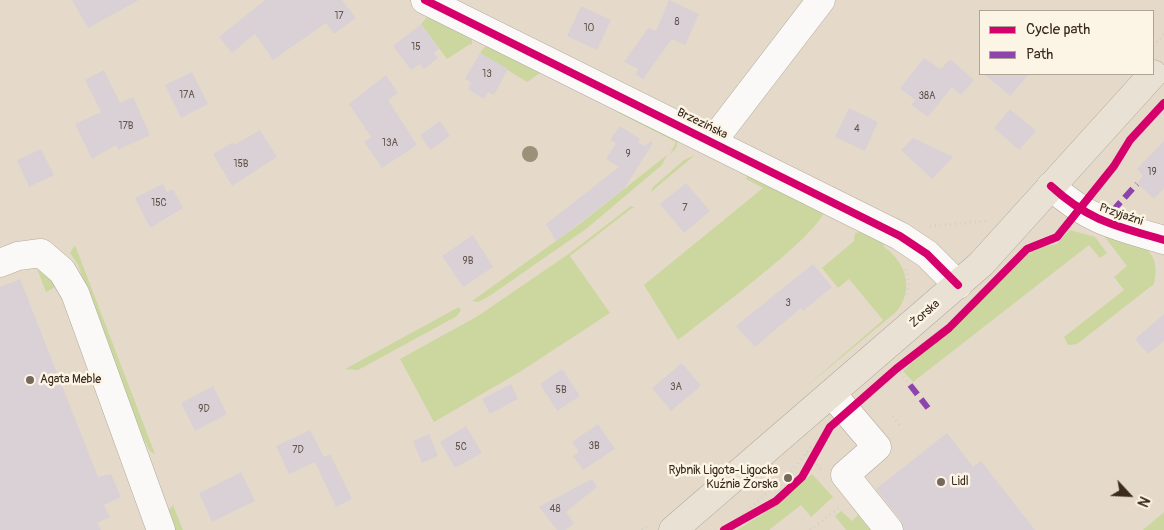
<!DOCTYPE html>
<html>
<head>
<meta charset="utf-8">
<style>
  body { margin:0 }
  #map { position:relative; width:1164px; height:530px; overflow:hidden; background:#e5dac9; font-family:Pangolin,sans-serif }
  canvas { display:block }
  .legend { position:absolute; left:979px; top:10px; width:175px; height:65px; box-sizing:border-box; background:#fcf5e5; border:1px solid #afa495; margin:0; padding:6px 9px; list-style:none; font-size:15px; color:#3b2a1e }
  .legend li { display:flex; align-items:center; gap:10px; height:25px }
  .legend b { width:25px; border:1px solid #afa495 }
  .north { position:absolute; left:1104px; top:470px; width:50px; height:50px; -webkit-text-stroke:4px #fcf5e5; paint-order:stroke; rotate:115deg; font-size:14px; font-weight:700; line-height:20px; text-align:center; color:#3b2a1e }
  .north::after { content:''; display:block; margin:auto; width:18px; height:22px; background:#3b2a1e; clip-path:polygon(50% 0,100% 100%,50% 72%,0 100%) }
</style>
</head>
<body>
<div id="map">
<canvas width="1164" height="530"></canvas>
<ul class="legend">
<li><b style="height:6px;background:#d6006c"></b>Cycle path</li>
<li><b style="height:6px;background:#8e44ad"></b>Path</li>
</ul>
<div class="north">N</div>
</div>
<script>
const ctx = document.querySelector('canvas').getContext('2d');
ctx.lineJoin = 'round';
function fill(path, color) {
  ctx.fillStyle = color;
  ctx.fill(path, 'evenodd');
}
function strokePath(path, color, width, dash) {
  ctx.strokeStyle = color;
  ctx.lineWidth = width;
  ctx.lineCap = dash ? 'butt' : 'round';
  ctx.setLineDash(dash || []);
  ctx.stroke(path);
}
function label(font, color, halo, rows, align = 'center') {
  ctx.font = font + ' Pangolin,sans-serif';
  ctx.lineWidth = 5;
  ctx.setLineDash([]);
  ctx.textBaseline = 'middle';
  ctx.strokeStyle = halo;
  ctx.fillStyle = color;
  for (const [text, x, y, turn = 0] of rows) {
    ctx.save();
    ctx.translate(x, y);
    ctx.rotate((+turn || 0) * Math.PI / 180);
    ctx.textAlign = isNaN(turn) ? turn : align;
    if (halo) ctx.strokeText(text, 0, 0);
    ctx.fillText(text, 0, 0);
    ctx.restore();
  }
}
const green = new Path2D(`
  M427 17 472 39V45L470 44 447 59 421 24Z
  M486 45 540 73 527 82 480 53Z
  M619 111 678 140 676 148 670 154 676 142 617 112Z
  M667 155 662 165 586 229 488 297 478 302 472 301 581 223Z
  M695 155 651 192 653 187 684 160Z
  M748 174 824 212C815 238 706 318 678 340L644 285 763 188 746 179Z
  M631 206 635 208H632L570 256 610 313 518 373 434 422 400 359 478 316 570 253Z
  M1070 230 1095 237 1107 253 1100 258 1089 245 913 382 903 371 1030 253 1041 247 1057 244Z
  M861 232 884 244V247C906 262 915 290 896 312L801 391 883 320 849 279 838 288 822 268 854 241 855 233Z
  M1101 232C1130 241 1164 243 1154 284L1077 344 1068 345 1064 337 1124 290 1114 277 1127 266Z
  M75 245 155 454 150 451 143 438 78 265 70 253Z
  M38 264 57 286 46 292 36 266Z
  M459 307 461 310 457 316 358 370 345 369Z
  M812 474 833 497 811 517 801 505 769 530H737L774 507Z
  M173 505 183 530H173L168 511Z
  M841 511 852 521 858 515 870 530H846L835 516Z
  M1164 512V530H1143Z`);
const building = new Path2D(`
  M72 0H139L88 28Z
  M265 0H342L356 18 334 34 326 23 273 60 255 34 232 53 219 37Z
  M669 0 699 14 685 45 672 39 643 79 636 75 638 69 624 62 648 28 656 31Z
  M581 6 611 20 597 50 567 36Z
  M421 24 439 49 434 53 438 58 424 69 420 64 411 70 393 46Z
  M480 53 508 69 494 95 488 92 484 99 468 89 471 82 465 79Z
  M924 58 941 69 950 59 974 80 961 95 952 87 928 117 911 105 915 100 900 88Z
  M104 70 120 103 133 97 150 135 118 150 116 145 92 159 75 124 101 112 85 80Z
  M192 72 208 104 181 118 165 85Z
  M984 74H1029L1010 96Z
  M386 75 398 93 388 100 417 145 382 168 364 142 371 137 349 104Z
  M849 108 878 122 865 151 835 137Z
  M1010 109 1036 131 1019 150 994 128Z
  M440 121 450 136 430 150 420 135Z
  M620 126 640 139 638 142 645 146 651 141 653 143 624 189 556 241 546 224 619 167 606 159 616 143 610 140Z
  M260 130 277 157 232 186 213 154 233 142 234 145Z
  M913 138 953 157 932 179 901 150Z
  M1164 141V188L1154 199 1137 183 1143 176 1137 169Z
  M41 149 54 175 29 187 17 160Z
  M686 183 710 211 684 233 660 204Z
  M163 184 167 192 173 189 183 208 150 228 135 198Z
  M473 235 493 267 463 287 442 256Z
  M813 264 832 287 803 311 801 308 755 347 736 326Z
  M20 279 98 477 111 474 121 497 104 505 110 517 97 523 101 530H0V287Z
  M1164 314V341L1148 354 1135 339Z
  M682 363 701 386 671 411 652 388Z
  M562 369 580 396 557 411 540 384Z
  M511 384 518 399 490 414 482 399Z
  M213 386 227 414 195 431 181 403Z
  M598 424 615 449 583 470 573 456 579 452 572 442Z
  M466 426 482 453 455 468 440 442Z
  M310 430 324 457 330 454 352 499 336 507 315 462 289 474 276 446Z
  M947 433 973 467 981 461 1035 530H904L901 520 876 489Z
  M429 434 438 456 422 463 413 441Z
  M241 472 255 501 212 522 199 493Z
  M592 479 597 487 566 512 574 523 566 530H557L539 507Z`);
const path = new Path2D(`
  M1153 46 1164 34
  M930 226 986 221
  M906 269 909 284 907 295
  M900 373 910 385
  M893 416 902 428
  M806 454 822 470
  M732 525 794 468 813 444
  M642 530 650 524
  M810 530 839 508`);
const minor = new Path2D(`
  M425 0 900 236 927 254 958 285
  M712 142 821 0
  M1051 186C1089 221 1116 226 1164 240
  M0 263 18 256 41 253 62 271 75 293 161 530
  M832 394 877 447 845 475 889 530`);
const major = new Path2D(`
  M673 530 981 264 1153 74`);
const quiet = new Path2D(`
  M1114 212 1116 207 1137 184
  M910 385 928 408`);
const cycleway = new Path2D(`
  M425 0 900 236 927 254 958 285
  M1051 186C1089 221 1116 226 1164 240
  M724 530 776 501 802 477 830 427 896 369 949 328 1027 249 1057 237 1114 166 1130 140 1164 103`);
const trees = [
  [530,154]
];
const markers = [
  [30,380,5,"#76685a"],
  [788,478,5,"#76685a"],
  [941,482,5,"#76685a"]
];
const numberNames = [
  ["17",339,16],
  ["8",677,22],
  ["10",589,28],
  ["15",416,47],
  ["13",487,74],
  ["17A",187,95],
  ["38A",927,96],
  ["17B",126,126],
  ["4",857,129],
  ["13A",390,143],
  ["9",628,154],
  ["15B",241,164],
  ["19",1152,172],
  ["15C",159,203],
  ["7",685,208],
  ["9B",468,261],
  ["3",788,303],
  ["3A",676,387],
  ["5B",561,390],
  ["9D",204,409],
  ["3B",594,446],
  ["5C",461,447],
  ["7D",298,450],
  ["48",555,509]
];
const streetNames = [
  ["Brzezińska",702,124,26],
  ["Przyjaźni",1121,215,19],
  ["Żorska",925,314,-41]
];
const poiNames = [
  ["Agata Meble",40,380],
  ["Rybnik Ligota-Ligocka",778,471,"right"],
  ["Kuźnia Żorska",778,485,"right"],
  ["Lidl",951,482]
];
fill(green, '#cbd79f');
fill(building, '#d9d1d6');
strokePath(minor, '#b2aa9e', 29);
strokePath(major, '#b2aa9e', 29);
strokePath(path, '#d3cfca', 3, [1, 4]);
strokePath(minor, '#fbf9f7', 28);
strokePath(major, '#e9e1d4', 28);
strokePath(quiet, '#8e44ad', 6, [12, 6]);
strokePath(cycleway, '#d6006c', 8);
ctx.fillStyle = '#999178';
for (const [x, y] of trees) {
  ctx.beginPath();
  ctx.arc(x, y, 8, 0, 2 * Math.PI);
  ctx.fill();
}
for (const [x, y, r, color] of markers) {
  const dot = new Path2D();
  dot.arc(x, y, r, 0, 2 * Math.PI);
  ctx.fillStyle = color;
  ctx.fill(dot);
  strokePath(dot, '#fcf5e5', 2);
}
label('10px', '#62544c', null, numberNames);
label('12px', '#3b2a1e', '#fcf5e5', streetNames);
label('12px', '#3b2a1e', '#fcf5e5', poiNames, 'left');
</script>
</body>
</html>
